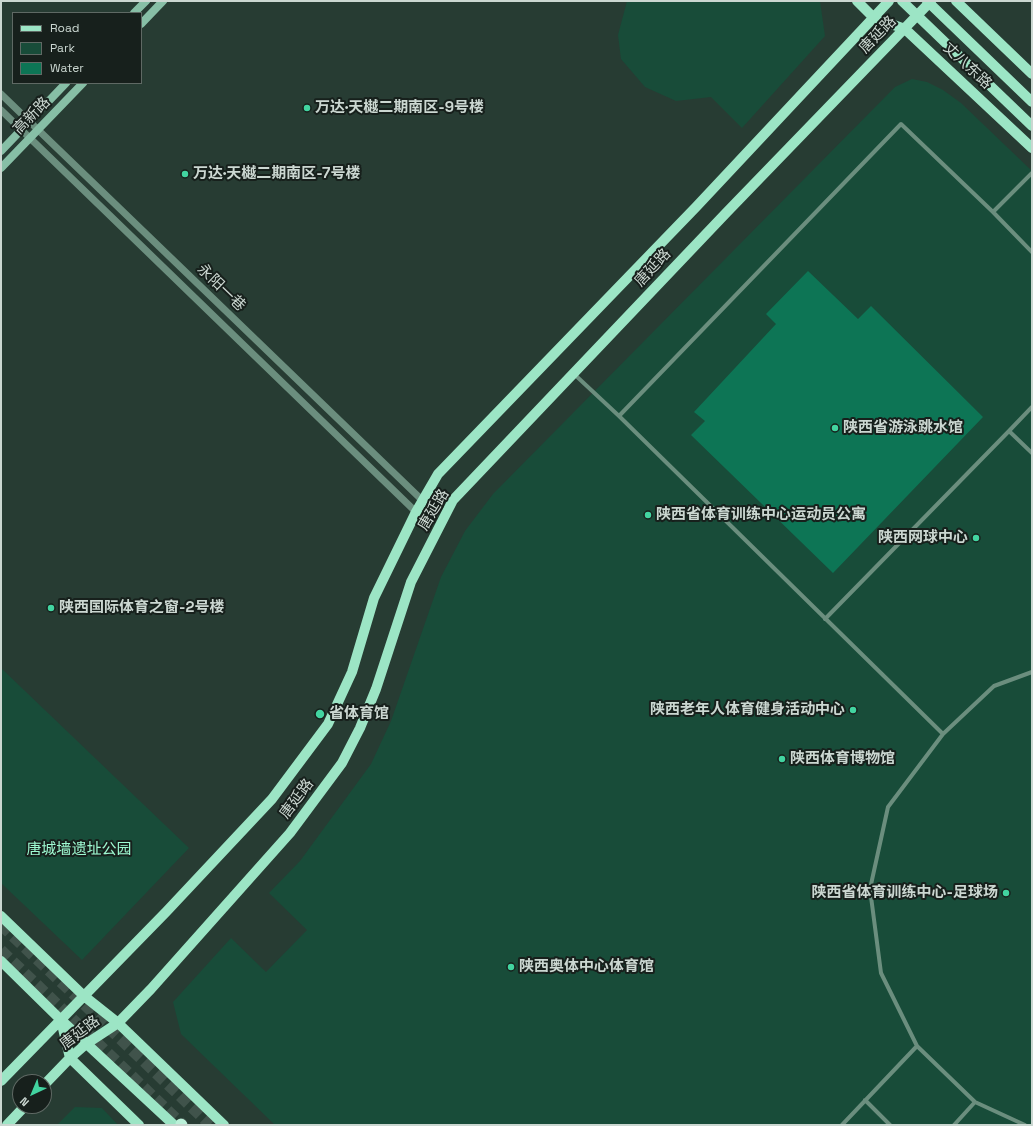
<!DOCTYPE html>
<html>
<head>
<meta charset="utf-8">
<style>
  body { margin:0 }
  #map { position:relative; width:1033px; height:1126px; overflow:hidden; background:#273c33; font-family:"Space Grotesk",sans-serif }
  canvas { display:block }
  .frame { position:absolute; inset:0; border:2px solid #cbd7d1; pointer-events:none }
  .legend { position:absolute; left:12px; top:12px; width:130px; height:72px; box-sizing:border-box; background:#17201c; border:1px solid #5f6964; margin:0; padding:5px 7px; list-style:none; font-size:12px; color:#cbd7d1 }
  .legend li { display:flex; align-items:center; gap:8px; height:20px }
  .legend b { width:20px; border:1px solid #5f6964 }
  .north { position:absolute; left:12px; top:1074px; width:40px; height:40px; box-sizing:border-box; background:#17201c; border:1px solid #5f6964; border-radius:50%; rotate:224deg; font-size:11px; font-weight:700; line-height:16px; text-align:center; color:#cbd7d1 }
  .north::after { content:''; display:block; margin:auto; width:14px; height:18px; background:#42d4a0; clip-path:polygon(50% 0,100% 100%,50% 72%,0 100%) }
</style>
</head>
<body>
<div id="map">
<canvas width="1033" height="1126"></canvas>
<div class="frame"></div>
<ul class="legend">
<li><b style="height:5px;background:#9ce5c5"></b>Road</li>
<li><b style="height:11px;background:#184c39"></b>Park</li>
<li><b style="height:11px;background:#0d7555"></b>Water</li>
</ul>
<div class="north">N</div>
</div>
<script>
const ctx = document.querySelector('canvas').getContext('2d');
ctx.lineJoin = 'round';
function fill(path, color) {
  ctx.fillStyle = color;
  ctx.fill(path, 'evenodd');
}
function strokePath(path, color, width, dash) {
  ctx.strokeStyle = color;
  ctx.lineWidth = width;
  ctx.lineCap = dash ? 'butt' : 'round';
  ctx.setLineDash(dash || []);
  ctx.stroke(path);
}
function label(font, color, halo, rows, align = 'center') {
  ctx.font = font + ' "Space Grotesk","Noto Sans SC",sans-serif';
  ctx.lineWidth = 4;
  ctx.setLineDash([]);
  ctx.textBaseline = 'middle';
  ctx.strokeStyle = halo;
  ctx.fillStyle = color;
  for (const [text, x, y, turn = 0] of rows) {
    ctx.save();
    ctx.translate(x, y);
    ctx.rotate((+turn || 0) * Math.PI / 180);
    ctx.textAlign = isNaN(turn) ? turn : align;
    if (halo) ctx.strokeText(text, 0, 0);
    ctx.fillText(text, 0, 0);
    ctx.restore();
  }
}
const green = new Path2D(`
  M627 1H820L825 36 742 128 711 97 676 101 645 87 621 59 618 35Z
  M912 79 927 82 943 90 961 103 1032 171V1125H275L181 1034 173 1002 231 938 266 972 307 930 269 893 300 861 371 764 391 721 441 577 465 531 493 494 895 87Z
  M1 668 189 848 82 960 1 883Z
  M75 1107 102 1108 118 1125H57Z`);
const water = new Path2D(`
  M808 271 858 319 871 306 983 417 833 573 691 435 705 421 694 412 776 324 766 314Z`);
const trunkTunnel = new Path2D(`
  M1 925 210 1125
  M1 950 183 1125`);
const minor = new Path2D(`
  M993 212 1032 252
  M574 374 619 416
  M1032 407 1009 431 1032 453
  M825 619 1009 431
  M943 734 619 416 901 124 993 212 1032 173
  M865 1100 890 1125
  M842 1125 917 1046
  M954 1125 975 1102
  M1025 1125 975 1102 917 1046 881 973 870 889 888 807 943 734 994 686 1032 672`);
const tertiary = new Path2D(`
  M1 94 422 500
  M1 110 416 512`);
const secondary = new Path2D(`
  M134 13 146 1
  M141 24 163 1
  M1 151 66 83
  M1 168 83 83`);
const primary = new Path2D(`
  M857 1 874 18 905 29 1032 148
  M956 1 1032 74
  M1 916 84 996 118 1023 224 1125
  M1 961 61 1020 174 1125
  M61 1020 70 1058 139 1125
  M1 1081 166 912 272 799 328 724 352 672 374 598 416 512 438 474 696 207 889 1
  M44 1085 70 1058 86 1044 118 1023 151 989 290 833 342 763 360 728 376 689 411 582 453 500 727 212 931 1
  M7 1125 25 1106`);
const trunk = new Path2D(`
  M181 1124 182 1125`);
const primaryBridge = new Path2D(`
  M902 1 1032 126
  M927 1 1032 102`);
const markers = [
  [307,108,4,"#42d4a0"],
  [185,174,4,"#42d4a0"],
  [835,428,4,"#42d4a0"],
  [648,515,4,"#42d4a0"],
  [976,538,4,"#42d4a0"],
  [51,608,4,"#42d4a0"],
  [853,710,4,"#42d4a0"],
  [320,714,5,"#42d4a0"],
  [782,759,4,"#42d4a0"],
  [1006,893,4,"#42d4a0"],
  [511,967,4,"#42d4a0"]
];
const streetNames = [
  ["唐延路",878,35,-46],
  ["丈八东路",967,66,43],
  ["高新路",32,116,-46],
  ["唐延路",653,268,-47],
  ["永阳一巷",221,288,44],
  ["唐延路",434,510,-59],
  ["唐延路",297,799,-53],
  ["唐延路",80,1033,-37]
];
const poiNames = [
  ["万达·天樾二期南区-9号楼",315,108],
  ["万达·天樾二期南区-7号楼",193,174],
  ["陕西省游泳跳水馆",843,428],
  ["陕西省体育训练中心运动员公寓",656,515],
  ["陕西网球中心",968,538,"right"],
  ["陕西国际体育之窗-2号楼",59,608],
  ["陕西老年人体育健身活动中心",845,710,"right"],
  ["省体育馆",329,714],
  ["陕西体育博物馆",790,759],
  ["陕西省体育训练中心-足球场",998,893,"right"],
  ["陕西奥体中心体育馆",519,967]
];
const parkNames = [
  ["唐城墙遗址公园",79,850]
];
fill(green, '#184c39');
fill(water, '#0d7555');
strokePath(trunkTunnel, '#40534b', 11, [11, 5.5]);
strokePath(minor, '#6b8e7e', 4);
strokePath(tertiary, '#6b8e7e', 7);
strokePath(secondary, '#87bfa6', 8);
strokePath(primary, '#9ce5c5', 10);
strokePath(trunk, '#baf0d8', 11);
strokePath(primaryBridge, '#9ce5c5', 10);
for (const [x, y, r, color] of markers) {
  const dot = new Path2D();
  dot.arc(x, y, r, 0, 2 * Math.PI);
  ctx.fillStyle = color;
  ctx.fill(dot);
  strokePath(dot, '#17201c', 1.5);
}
label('15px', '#cbd7d1', '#17201c', streetNames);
label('bold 15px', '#cbd7d1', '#17201c', poiNames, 'left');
label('15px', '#9efad2', '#17201c', parkNames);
</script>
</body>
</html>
